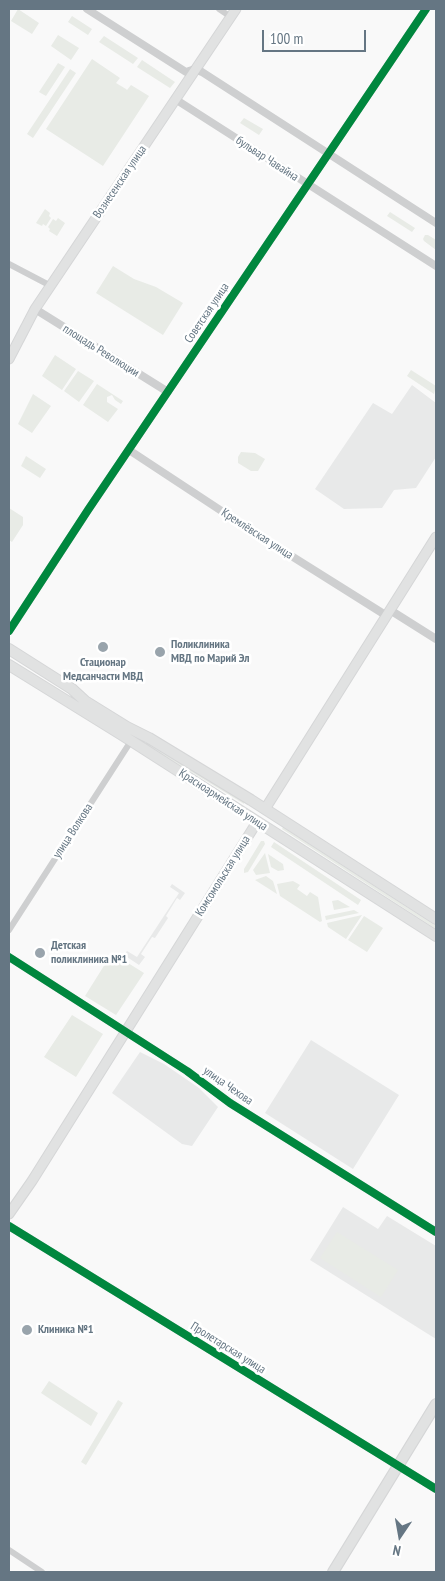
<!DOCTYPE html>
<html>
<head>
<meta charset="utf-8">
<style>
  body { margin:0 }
  #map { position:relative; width:445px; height:1581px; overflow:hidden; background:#f9f9f9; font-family:"PT Sans Narrow",sans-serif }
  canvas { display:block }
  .frame { position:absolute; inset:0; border:10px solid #657683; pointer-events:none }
  .north { position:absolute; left:375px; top:1511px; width:50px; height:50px; -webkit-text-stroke:4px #fff; paint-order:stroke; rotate:192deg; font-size:14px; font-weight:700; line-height:20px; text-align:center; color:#657683 }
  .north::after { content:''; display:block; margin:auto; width:18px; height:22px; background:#657683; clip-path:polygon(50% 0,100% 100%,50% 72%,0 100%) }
  .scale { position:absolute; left:262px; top:30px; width:104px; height:22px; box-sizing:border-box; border:2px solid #657683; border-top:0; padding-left:6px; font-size:15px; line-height:18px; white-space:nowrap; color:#657683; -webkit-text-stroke:4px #fff; paint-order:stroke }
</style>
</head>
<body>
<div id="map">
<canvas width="445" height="1581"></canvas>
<div class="frame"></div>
<div class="north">N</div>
<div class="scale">100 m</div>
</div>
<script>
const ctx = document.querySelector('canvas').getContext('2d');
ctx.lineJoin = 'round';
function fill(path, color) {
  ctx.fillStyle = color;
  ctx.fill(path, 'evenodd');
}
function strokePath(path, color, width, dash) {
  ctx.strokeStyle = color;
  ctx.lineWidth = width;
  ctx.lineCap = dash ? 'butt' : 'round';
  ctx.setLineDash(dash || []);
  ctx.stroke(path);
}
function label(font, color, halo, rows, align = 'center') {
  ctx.font = font + ' "PT Sans Narrow",sans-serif';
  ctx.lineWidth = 5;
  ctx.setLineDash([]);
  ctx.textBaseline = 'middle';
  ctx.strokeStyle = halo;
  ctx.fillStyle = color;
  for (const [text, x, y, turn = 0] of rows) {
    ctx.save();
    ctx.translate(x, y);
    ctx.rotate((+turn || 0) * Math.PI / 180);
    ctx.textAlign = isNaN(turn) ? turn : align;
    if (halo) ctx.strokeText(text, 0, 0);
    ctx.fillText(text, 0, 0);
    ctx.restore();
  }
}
const built = new Path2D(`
  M412 385 436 403V457L416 488 394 490 382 508 344 509 315 489 373 403 392 414Z
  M172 884 185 893 180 900 177 898 166 916 168 918 155 938 152 937 141 954 145 957 139 965 124 955 127 951 137 957 179 893 170 887Z
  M311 1040 399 1095 353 1169 265 1113Z
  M140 1052 164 1064 199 1088 218 1107 192 1146 182 1144 112 1093Z
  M343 1207 378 1229 387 1216 436 1246V1339L310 1260Z`);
const green = new Path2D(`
  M18 9 39 23 32 34 11 21Z
  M72 16 92 29 88 35 68 22Z
  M58 35 79 48 71 60 51 46Z
  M104 36 138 58 133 64 99 42Z
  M92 59 120 78 116 83 126 89 127 90 131 85 149 96 103 166 46 129Z
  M142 60 175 82 170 88 137 67Z
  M58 63 65 67 46 96 39 92Z
  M70 69 76 73 33 138 27 134Z
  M244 118 263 129 259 135 240 123Z
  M45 209 50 213 49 216 51 218 46 226 43 224 42 226 36 223Z
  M390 212 415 228 412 232 387 216Z
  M58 218 65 223 57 236 49 231 50 229 48 227 53 219 56 221Z
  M425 235H428L436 240V250L424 241 423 239Z
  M113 266 134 279 156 287 183 303 163 335 96 293Z
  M55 355 76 369 62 390 42 376Z
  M411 370 436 386 434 394 407 376Z
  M78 371 94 381 79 402 64 391Z
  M97 384 123 401 121 404 115 400 112 395 107 397V402L118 409 108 422 83 405Z
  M33 394 51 406 32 433 18 424Z
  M241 452 255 453 265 459 258 471H251L238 463V457Z
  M26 456 46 469 40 478 21 466Z
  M9 508 23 517V525L12 542 9 540Z
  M146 743 244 802V804L145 744Z
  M283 827 436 926V929L282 829Z
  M261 841H264L265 844 248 872 244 873V869Z
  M274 842 361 900 358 905 271 847Z
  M265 853 270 873 256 875 253 870Z
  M268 854 283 864 284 870 278 871 271 867Z
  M266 876 273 881 277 894 255 880Z
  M293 881 300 885 297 889 307 896 310 892 318 897 322 921 320 922 280 896 277 884Z
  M338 900 350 907 334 910 332 901Z
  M354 910 359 913 326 920 325 916Z
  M362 915 346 939 328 927 327 923Z
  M364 916 383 928 367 952 348 940Z
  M112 953 144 973 116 1015 85 996Z
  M72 1015 103 1034 76 1077 44 1057Z
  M337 1232 398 1270 381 1297 320 1258Z
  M49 1381 98 1413 91 1426 41 1393Z
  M118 1400 123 1403 86 1465 81 1462Z`);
const minor = new Path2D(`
  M219 9 231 17
  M9 264 51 286
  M9 930 131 741
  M9 1550 42 1572`);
const tertiary = new Path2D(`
  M87 9 186 72 195 69 202 72 436 223
  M175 99 436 266
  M35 309 168 392
  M129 450 258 535 387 616
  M390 610 436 639
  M9 631 88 510 426 9
  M9 957 187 1071 230 1103 436 1232
  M9 1226 436 1489`);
const secondary = new Path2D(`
  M9 359 35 309 236 9
  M265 809 436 537
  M9 1214 32 1181 257 822`);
const primary = new Path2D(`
  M9 649 72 689 85 701 127 727 149 738 251 800 436 919
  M9 665 122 735 436 936
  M333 1572 436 1404`);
const cycleway = new Path2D(`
  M9 631 88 510 426 9
  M9 957 187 1071 230 1103 436 1232
  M9 1226 436 1489`);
const markers = [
  [103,647,6,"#99a4ac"],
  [160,652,6,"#99a4ac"],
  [40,953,6,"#99a4ac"],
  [27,1330,6,"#99a4ac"]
];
const streetNames = [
  ["бульвар Чавайна",267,159,33],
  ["Вознесенская улица",120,182,-56],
  ["Советская улица",207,313,-56],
  ["площадь Революции",101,351,32],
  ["Кремлёвская улица",257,534,33],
  ["Красноармейская улица",223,800,33],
  ["улица Волкова",73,831,-57],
  ["Комсомольская улица",223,876,-58],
  ["улица Чехова",228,1086,35],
  ["Пролетарская улица",228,1348,32]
];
const poiNames = [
  ["Поликлиника",171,645],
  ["МВД по Марий Эл",171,659],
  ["Стационар",103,663,"center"],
  ["Медсанчасти МВД",103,677,"center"],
  ["Детская",51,946],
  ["поликлиника №1",51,960],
  ["Клиника №1",38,1330]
];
fill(built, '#e8e9e9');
fill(green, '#e8ebe6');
strokePath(secondary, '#d5d6d7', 11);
strokePath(primary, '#d5d6d7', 12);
strokePath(minor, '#cecfd0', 6);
strokePath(tertiary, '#cecfd0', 8);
strokePath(secondary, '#e1e2e2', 9);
strokePath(primary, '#e1e2e2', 10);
strokePath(cycleway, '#00873e', 8);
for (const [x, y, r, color] of markers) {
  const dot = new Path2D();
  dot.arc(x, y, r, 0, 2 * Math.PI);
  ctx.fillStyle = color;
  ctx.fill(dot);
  strokePath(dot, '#fff', 2);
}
label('12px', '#657683', '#fff', streetNames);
label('bold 12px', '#657683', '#fff', poiNames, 'left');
</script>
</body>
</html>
